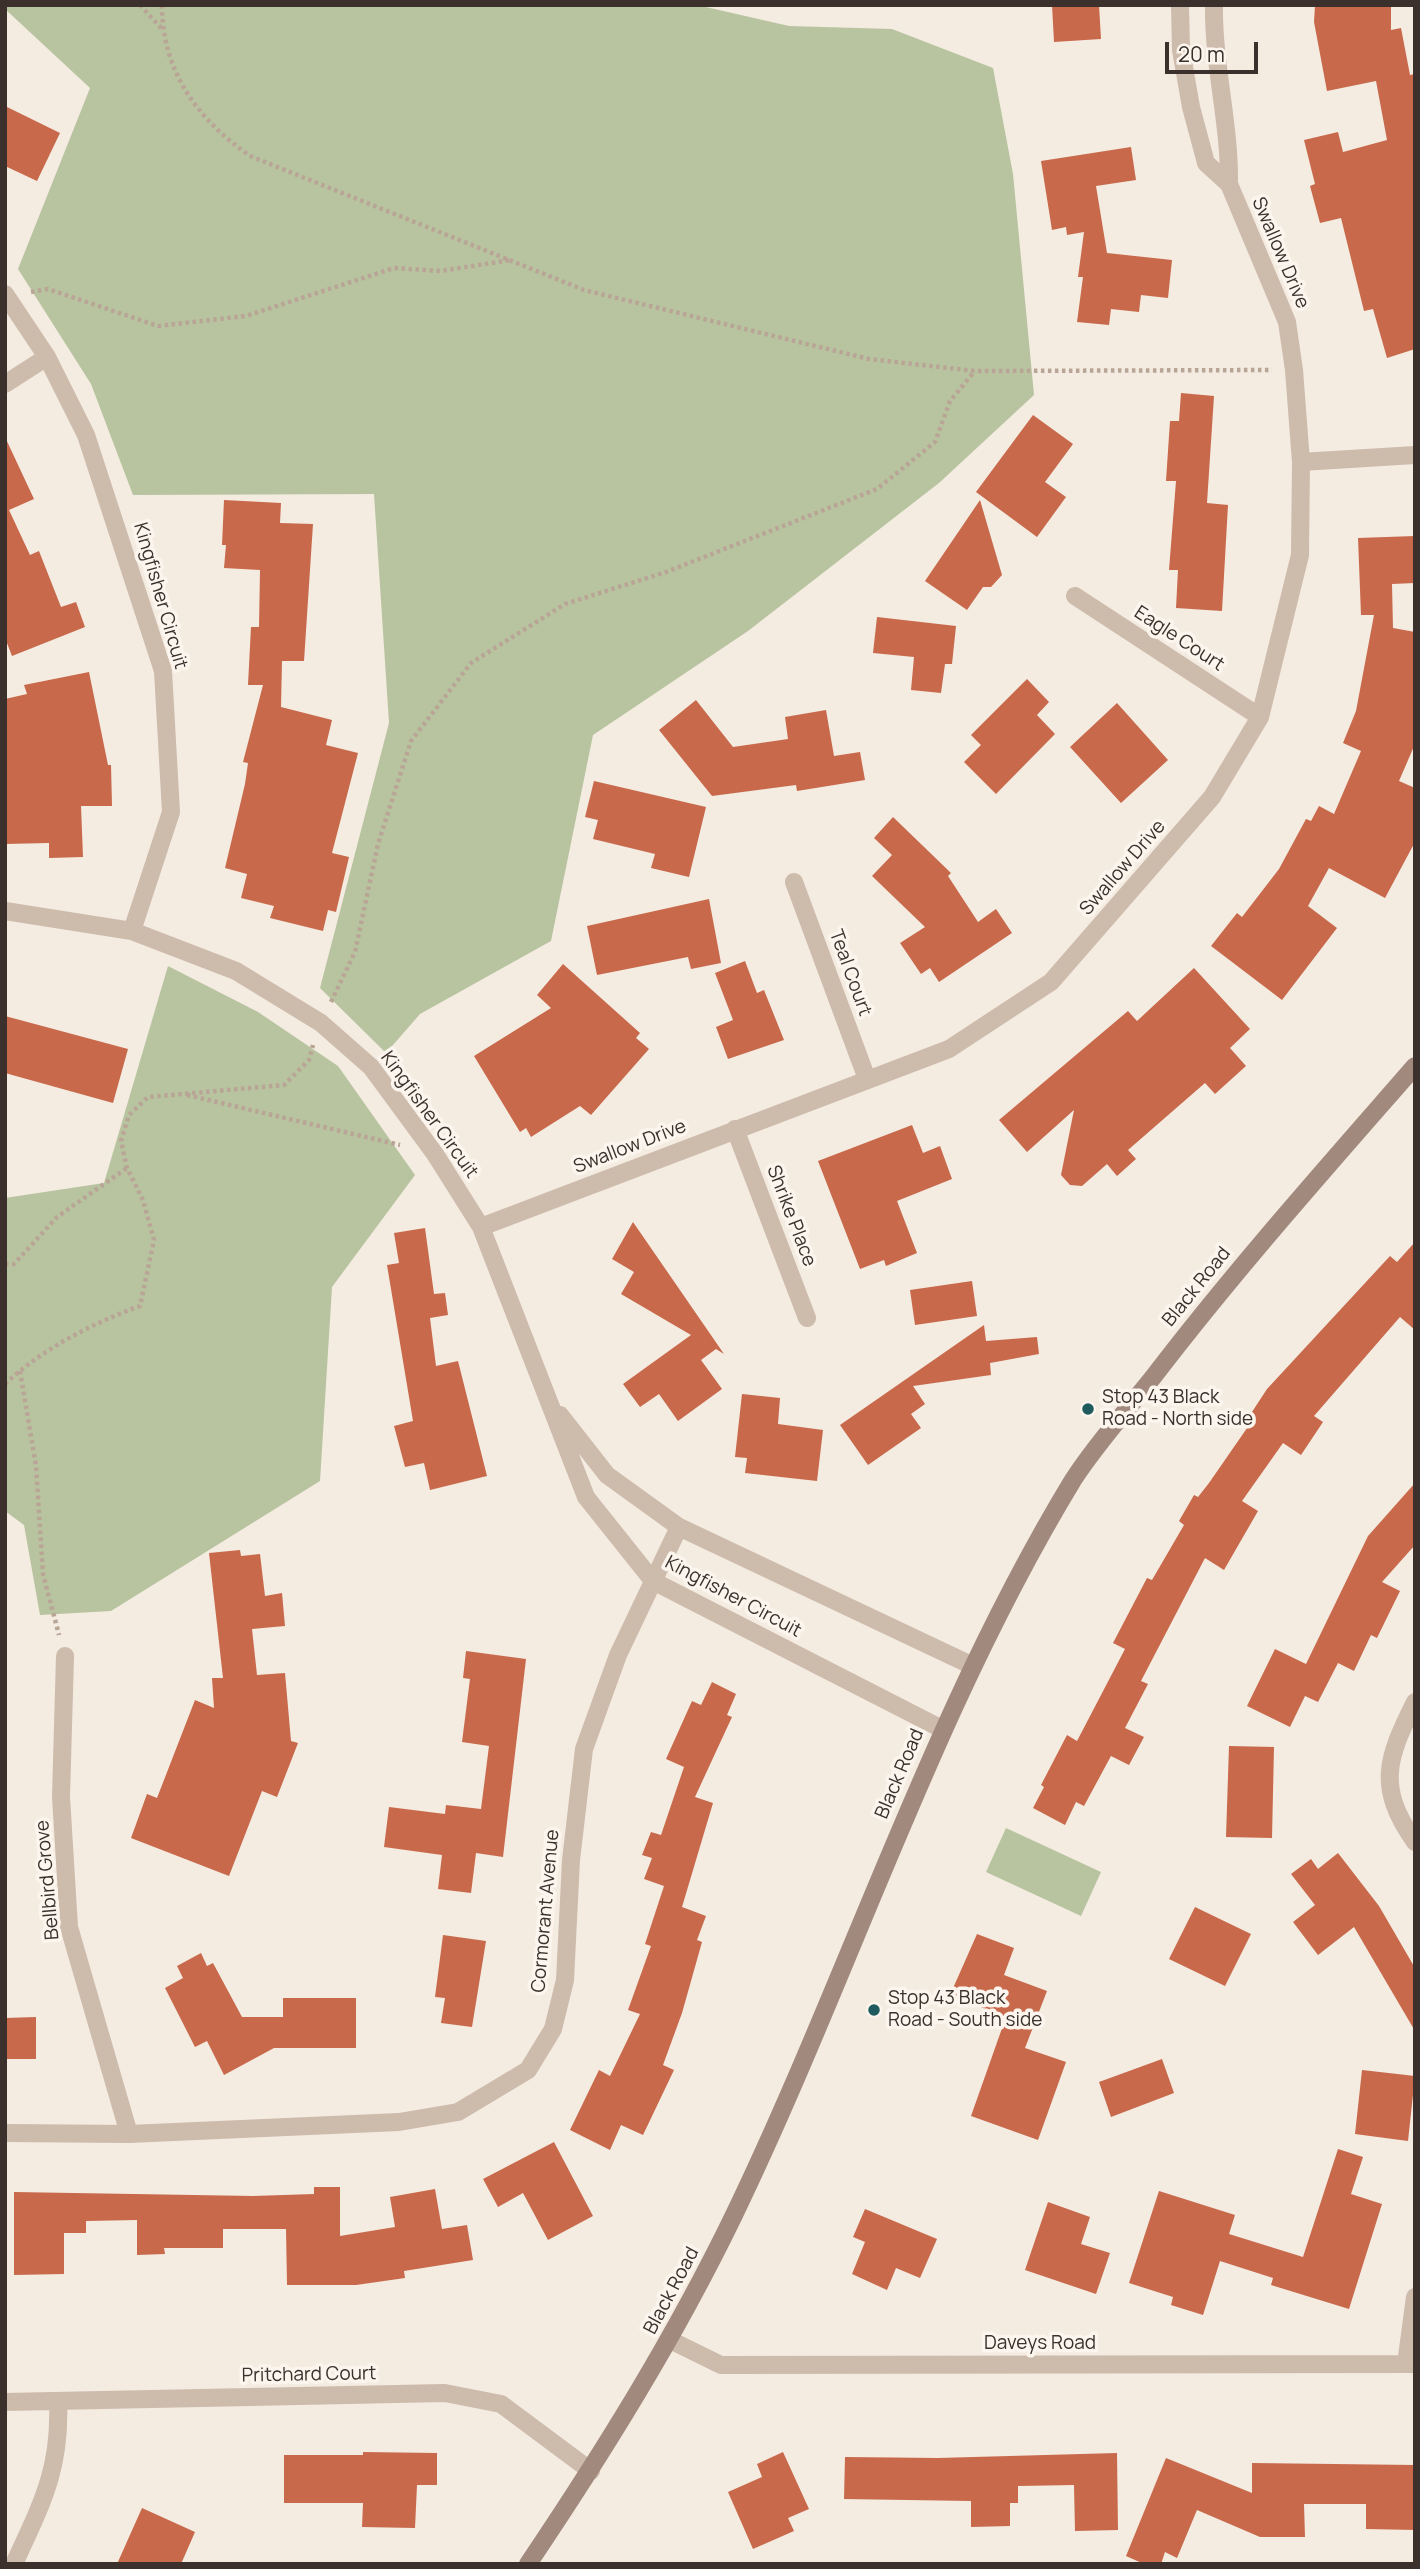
<!DOCTYPE html>
<html>
<head>
<meta charset="utf-8">
<style>
  body { margin:0 }
  #map { position:relative; width:1420px; height:2569px; overflow:hidden; background:#f4ebe1; font-family:Manrope,sans-serif }
  canvas { display:block }
  .frame { position:absolute; inset:0; border:7px solid #3b302b; pointer-events:none }
  .scale { position:absolute; left:1165px; top:42px; width:93px; height:32px; box-sizing:border-box; border:4px solid #3b302b; border-top:0; padding-left:9px; font-size:21px; line-height:24px; white-space:nowrap; color:#3b302b; -webkit-text-stroke:5px #fbf5ee; paint-order:stroke }
</style>
</head>
<body>
<div id="map">
<canvas width="1420" height="2569"></canvas>
<div class="frame"></div>
<div class="scale">20 m</div>
</div>
<script>
const ctx = document.querySelector('canvas').getContext('2d');
ctx.lineJoin = 'round';
function fill(path, color) {
  ctx.fillStyle = color;
  ctx.fill(path, 'evenodd');
}
function strokePath(path, color, width, dash) {
  ctx.strokeStyle = color;
  ctx.lineWidth = width;
  ctx.lineCap = dash ? 'butt' : 'round';
  ctx.setLineDash(dash || []);
  ctx.stroke(path);
}
function label(font, color, halo, rows, align = 'center') {
  ctx.font = font + ' Manrope,sans-serif';
  ctx.lineWidth = 7;
  ctx.setLineDash([]);
  ctx.textBaseline = 'middle';
  ctx.strokeStyle = halo;
  ctx.fillStyle = color;
  for (const [text, x, y, turn = 0] of rows) {
    ctx.save();
    ctx.translate(x, y);
    ctx.rotate((+turn || 0) * Math.PI / 180);
    ctx.textAlign = isNaN(turn) ? turn : align;
    if (halo) ctx.strokeText(text, 0, 0);
    ctx.fillText(text, 0, 0);
    ctx.restore();
  }
}
const green = new Path2D(`
  M5 5H697L789 26 892 29 993 68 1013 174 1034 395 939 483 748 631 593 735 551 941 420 1014 386 1053 320 988 389 723 374 494 133 495 91 384 18 269 90 88 5 9Z
  M168 966 258 1012 338 1066 415 1175 332 1287 320 1481 111 1611 40 1615 24 1525 5 1511V1198L104 1183Z
  M1006 1828 1101 1872 1081 1916 986 1872Z`);
const building = new Path2D(`
  M1052 5H1099L1101 39 1054 42Z
  M1315 5H1391V30L1401 28 1410 75 1415 74V349L1387 358 1373 309 1364 311 1341 218 1320 223 1310 186 1315 184 1304 140 1338 132 1343 152 1387 140 1376 81 1327 91 1314 22Z
  M5 106 60 133 37 181 5 166Z
  M1131 147 1136 180 1096 186 1107 253 1172 260 1168 298 1141 295 1139 312 1111 309 1109 325 1077 322 1083 277H1078L1084 232 1067 235 1066 227 1052 230 1041 161Z
  M1181 393 1214 396 1207 503 1228 505 1222 611 1176 608 1178 570H1169L1176 481H1166L1170 421H1179Z
  M1033 415 1073 444 1045 482 1066 497 1037 537 976 492Z
  M5 437 34 499 9 510 30 555 39 551 61 607 76 602 85 627 12 656 5 638Z
  M224 500 281 503 280 523 313 524 304 661H282L281 707 332 720 326 745 358 753 332 853 349 857 336 912 328 910 323 931 270 918 274 906 241 898 247 874 225 868 245 784 248 763 243 762 263 685H248L251 627H259L260 570 224 568 226 545H222Z
  M980 500 1002 575 991 587H983L967 610 925 581Z
  M1415 536V583L1392 584 1393 628 1415 632V744L1399 781 1415 788V842L1385 898 1329 868 1308 906 1337 928 1282 1000 1211 946 1237 913 1242 917 1279 869 1306 819 1311 821 1319 806 1334 814 1361 751 1343 743 1356 711 1374 615H1361L1358 538Z
  M877 617 956 626 952 664H945L941 693 911 690 914 657 873 653Z
  M89 672 108 765H111L112 806H81L83 857 49 858V843L5 844V699L27 694 24 685Z
  M1027 679 1049 702 1037 715 1055 734 996 794 964 762 981 745 971 735Z
  M696 700 733 747 788 739 785 717 826 710 834 756 860 752 865 780 797 791 796 785 712 796 659 730Z
  M1117 703 1168 760 1121 803 1070 747Z
  M594 781 706 807 689 877 651 868 655 854 593 839 598 820 585 817Z
  M893 817 951 873 948 876 978 922 996 909 1012 933 939 982 930 968 921 974 900 943 925 927 872 876 892 855 874 838Z
  M709 899 721 963 691 969 688 957 597 975 587 926Z
  M745 961 757 993 764 990 784 1040 728 1059 716 1027 733 1020 715 973Z
  M563 964 640 1033 636 1038 649 1049 591 1115 580 1106 531 1137 526 1128 520 1132 474 1056 551 1008 537 995Z
  M1194 968 1250 1029 1230 1048 1246 1066 1215 1094 1205 1083 1128 1150 1136 1159 1117 1176 1107 1164 1082 1186 1070 1185 1061 1175 1074 1110 1027 1152 999 1120 1128 1011 1137 1021Z
  M5 1016 128 1049 113 1103 5 1073Z
  M912 1125 923 1153 940 1146 952 1179 897 1201 917 1253 886 1266 884 1260 860 1269 818 1161Z
  M633 1222 724 1354 716 1349 701 1360 722 1389 678 1421 659 1394 640 1407 623 1384 691 1335 621 1294 634 1272 612 1259Z
  M425 1228 434 1294 445 1293 448 1315 430 1318 436 1366 458 1361 487 1476 430 1490 424 1463 405 1467 394 1426 413 1421 387 1265 399 1263 394 1233Z
  M1415 1242V1330L1400 1317 1314 1416 1323 1422 1301 1455 1283 1443 1242 1501 1258 1511 1224 1570 1205 1558 1141 1681 1148 1684 1125 1728 1144 1737 1129 1765 1111 1756 1084 1806 1076 1802 1065 1825 1033 1808 1044 1787 1041 1785 1067 1735 1077 1741 1125 1649 1113 1643 1147 1578 1152 1580 1184 1525 1179 1521 1194 1495 1198 1497 1209 1483 1254 1418 1250 1415 1267 1389 1390 1256 1397 1262Z
  M972 1281 977 1316 915 1325 910 1290Z
  M984 1325 986 1341 1037 1337 1039 1354 990 1363 991 1375 913 1386 925 1404 911 1414 921 1428 868 1465 840 1425Z
  M742 1394 780 1398 778 1424 823 1430 817 1481 745 1473 747 1458 735 1457Z
  M1415 1483V1545L1382 1582 1400 1591 1377 1638 1371 1635 1354 1671 1338 1663 1318 1702 1305 1696 1290 1727 1247 1706 1275 1649 1306 1664 1368 1536Z
  M240 1550 241 1556 260 1554 265 1596 282 1593 285 1626 252 1629 257 1675 285 1673 291 1741 298 1743 277 1797 262 1791 229 1876 131 1838 147 1794 157 1798 195 1700 214 1708 212 1678H223L209 1553Z
  M466 1651 526 1659 503 1857 476 1853 471 1893 438 1889 442 1855 384 1847 389 1807 445 1814 446 1805 481 1809 489 1746 462 1742 470 1679 463 1678Z
  M712 1682 736 1694 727 1715 732 1717 695 1797 713 1803 682 1907 706 1916 697 1940 702 1942 682 2013 663 2065 674 2070 643 2135 621 2125 610 2150 570 2130 599 2070 610 2076 640 2014 628 2010 651 1946 645 1944 664 1886 644 1879 652 1858 642 1855 651 1832 661 1835 684 1767 666 1759 692 1701 701 1705Z
  M1229 1746 1274 1747 1272 1838 1226 1837Z
  M1338 1853 1379 1906 1415 1968V2031L1354 1927 1318 1955 1293 1922 1315 1905 1291 1874 1311 1859 1318 1869Z
  M1195 1907 1251 1934 1225 1986 1169 1959Z
  M977 1934 1014 1948 1004 1975 1047 1991 1025 2048 1066 2062 1038 2140 971 2116 1006 2017 950 1995Z
  M443 1935 486 1941 472 2027 441 2023 445 1998 435 1997Z
  M201 1953 207 1966 213 1963 242 2017H283V1998H356V2048H274L224 2075 207 2041 195 2047 165 1988 183 1978 177 1966Z
  M36 2017V2059H5V2018Z
  M1162 2059 1174 2093 1111 2117 1099 2082Z
  M1362 2070 1415 2076 1408 2141 1355 2134Z
  M554 2142 593 2216 548 2240 523 2193 498 2207 483 2179Z
  M1338 2149 1363 2157 1351 2194 1382 2204 1349 2309 1271 2285 1273 2278 1220 2261 1203 2315 1171 2305 1173 2297 1129 2283 1159 2191 1235 2215 1229 2234 1303 2257Z
  M314 2187H340V2236L395 2227 390 2197 435 2189 442 2229 467 2225 473 2260 404 2271 405 2278 356 2285H287L286 2229H223V2248H164L165 2254 137 2255V2220L86 2221V2233H64V2274L14 2275V2192L253 2196 314 2194Z
  M1048 2202 1090 2217 1081 2244 1110 2253 1096 2294 1025 2270Z
  M865 2209 937 2239 920 2278 896 2268 887 2290 852 2274 865 2242 853 2237Z
  M363 2452 437 2453V2485H417L415 2528 362 2527 363 2503H284V2455H363Z
  M783 2452 809 2509 788 2518 794 2531 753 2549 728 2492 762 2477 757 2464Z
  M1117 2453 1118 2530 1075 2531 1074 2485 1018 2486V2503H1010V2526L971 2527V2501L844 2499 845 2457 938 2458Z
  M1166 2458 1252 2493V2463L1415 2465V2530L1366 2529V2504H1304L1305 2537H1260L1197 2510 1177 2558 1165 2552 1161 2564H1144L1126 2556Z
  M142 2508 195 2532 181 2564H117Z`);
const path = new Path2D(`
  M140 5 162 29
  M162 5C162 71 197 119 250 156L584 290 869 359 975 371 1272 370
  M31 292 48 289 158 326 246 316 394 268 441 271 510 260
  M331 1002 355 952 378 844 411 741 471 663 565 604 666 572 877 489 935 442 950 401 975 371
  M187 1095 400 1145
  M5 1264H14L57 1217 127 1168
  M20 1371 36 1466 43 1574 59 1635
  M5 1384C42 1349 93 1323 140 1306L154 1240 143 1200 127 1168 121 1141 129 1115 148 1097 284 1085 309 1060 313 1045`);
const minor = new Path2D(`
  M1214 5C1213 65 1230 124 1229 184
  M5 294 47 357 86 435 163 671 171 812 132 931
  M5 384 47 357
  M1301 462 1415 455
  M1075 596 1260 717
  M794 882 867 1079
  M5 911 132 931 236 971 321 1023 371 1067 435 1154 481 1227 586 1497 653 1581 942 1729
  M735 1129 807 1318
  M481 1227 949 1049 1051 982 1212 797 1260 717 1300 555 1301 462 1294 370 1287 322 1229 184 1206 163 1191 107 1181 50 1180 5
  M560 1415 607 1475 679 1527 973 1666
  M65 1656 61 1797 69 1927 129 2134
  M1415 1702C1387 1758 1376 1787 1415 1842
  M5 2133 129 2134 399 2122 458 2112 528 2070 553 2029 565 1980 571 1860 584 1749 618 1655 679 1527
  M670 2340 721 2365 1415 2364
  M1406 2364 1415 2297
  M5 2402 445 2393 501 2404 591 2471
  M14 2564C42 2503 61 2469 58 2401`);
const secondary = new Path2D(`
  M528 2564C604 2451 675 2337 734 2215 851 1972 932 1712 1073 1480 1096 1444 1127 1410 1154 1376 1236 1269 1326 1168 1415 1066`);
const markers = [
  [1088,1409,7,"#1f5a5e"],
  [874,2010,7,"#1f5a5e"]
];
const streetNames = [
  ["Swallow Drive",1280,253,67],
  ["Kingfisher Circuit",160,596,74],
  ["Eagle Court",1179,639,33],
  ["Swallow Drive",1123,868,-49],
  ["Teal Court",850,973,70],
  ["Kingfisher Circuit",429,1115,54],
  ["Swallow Drive",630,1147,-21],
  ["Shrike Place",791,1216,69],
  ["Black Road",1197,1287,-51],
  ["Kingfisher Circuit",733,1597,28],
  ["Black Road",900,1774,-67],
  ["Bellbird Grove",48,1880,-95],
  ["Cormorant Avenue",546,1911,-85],
  ["Black Road",672,2291,-62],
  ["Daveys Road",1040,2344],
  ["Pritchard Court",309,2375,-1]
];
const poiNames = [
  ["Stop 43 Black",1102,1398],
  ["Road - North side",1102,1420],
  ["Stop 43 Black",888,1999],
  ["Road - South side",888,2021]
];
fill(green, '#b8c4a0');
fill(building, '#c8694b');
strokePath(path, '#b9a596', 4.5, [3.5, 3.5]);
strokePath(minor, '#cdbbac', 18);
strokePath(secondary, '#a18a7d', 18);
for (const [x, y, r, color] of markers) {
  const dot = new Path2D();
  dot.arc(x, y, r, 0, 2 * Math.PI);
  ctx.fillStyle = color;
  ctx.fill(dot);
  strokePath(dot, '#fbf5ee', 2.5);
}
label('19px', '#3b302b', '#fbf5ee', streetNames);
label('19px', '#3b302b', '#fbf5ee', poiNames, 'left');
</script>
</body>
</html>
